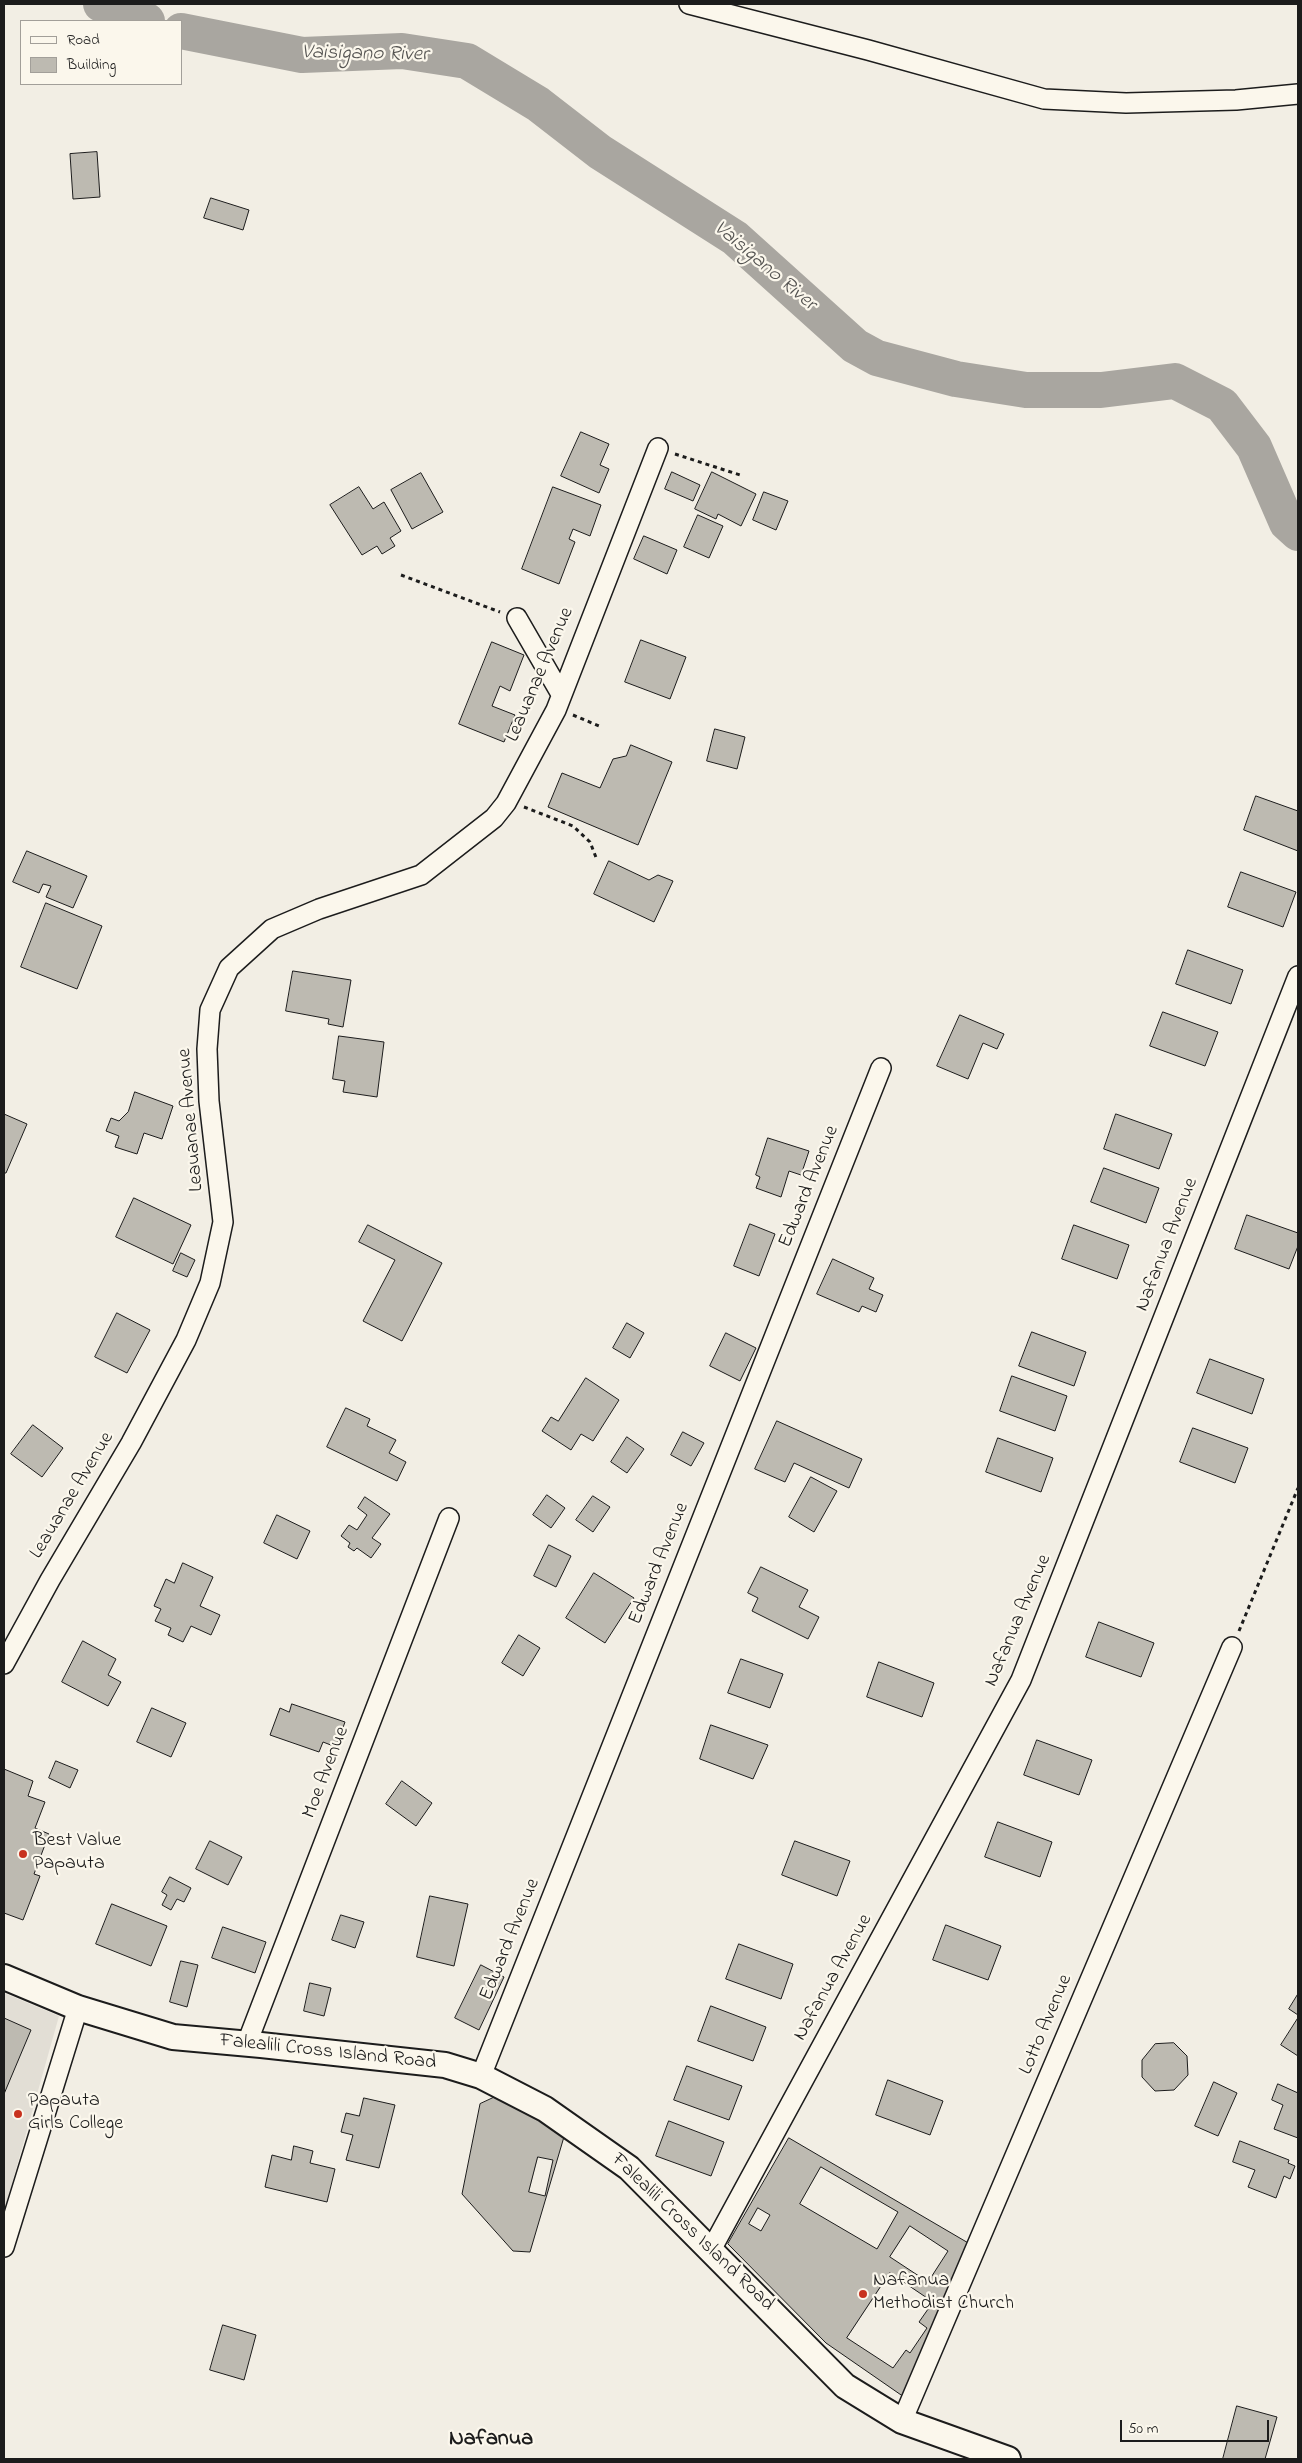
<!DOCTYPE html>
<html>
<head>
<meta charset="utf-8">
<style>
  body { margin:0 }
  #map { position:relative; width:1302px; height:2463px; overflow:hidden; background:#f2eee4; font-family:"Indie Flower",sans-serif }
  canvas { display:block }
  .frame { position:absolute; inset:0; border:5px solid #1c1c1c; pointer-events:none }
  .legend { position:absolute; left:20px; top:20px; width:162px; height:65px; box-sizing:border-box; background:#fbf7ec; border:1px solid #a29f99; margin:0; padding:6px 9px; list-style:none; font-size:15px; color:#1c1c1c }
  .legend li { display:flex; align-items:center; gap:10px; height:25px }
  .legend b { width:25px; border:1px solid #a29f99 }
  .scale { position:absolute; left:1120px; top:2420px; width:149px; height:22px; box-sizing:border-box; border:2px solid #1c1c1c; border-top:0; padding-left:6px; font-size:15px; line-height:18px; white-space:nowrap; color:#1c1c1c; -webkit-text-stroke:4px #fbf7ec; paint-order:stroke }
</style>
</head>
<body>
<div id="map">
<canvas width="1302" height="2463"></canvas>
<div class="frame"></div>
<ul class="legend">
<li><b style="height:6px;background:#fbf7ec"></b>Road</li>
<li><b style="height:14px;background:#bdbab1"></b>Building</li>
</ul>
<div class="scale">50 m</div>
</div>
<script>
const ctx = document.querySelector('canvas').getContext('2d');
ctx.lineJoin = 'round';
function fill(path, color) {
  ctx.fillStyle = color;
  ctx.fill(path, 'evenodd');
}
function strokePath(path, color, width, dash) {
  ctx.strokeStyle = color;
  ctx.lineWidth = width;
  ctx.lineCap = dash ? 'butt' : 'round';
  ctx.setLineDash(dash || []);
  ctx.stroke(path);
}
function label(font, color, halo, rows, align = 'center') {
  ctx.font = font + ' "Indie Flower",sans-serif';
  ctx.lineWidth = 4.5;
  ctx.setLineDash([]);
  ctx.textBaseline = 'middle';
  ctx.strokeStyle = halo;
  ctx.fillStyle = color;
  for (const [text, x, y, turn = 0] of rows) {
    ctx.save();
    ctx.translate(x, y);
    ctx.rotate((+turn || 0) * Math.PI / 180);
    ctx.textAlign = isNaN(turn) ? turn : align;
    if (halo) ctx.strokeText(text, 0, 0);
    ctx.fillText(text, 0, 0);
    ctx.restore();
  }
}
const built = new Path2D(`
  M4 1993 59 2016 4 2212Z`);
const river = new Path2D(`
  M101 4 147 21
  M181 31 302 55 402 51 467 61 538 104 600 152 735 238 855 346 877 358 956 379 1026 390H1101L1175 381 1222 405 1254 447 1287 523 1298 533`);
const building = new Path2D(`
  M97 152 100 197 73 199 70 154Z
  M211 198 249 210 243 230 204 218Z
  M581 432 609 444 600 465 609 469 599 493 561 476Z
  M672 472 700 485 693 501 665 489Z
  M712 472 756 494 741 526 718 514 716 519 695 509Z
  M421 473 443 512 412 529 391 490Z
  M359 487 373 509 384 502 401 531 390 538 395 546 382 554 377 546 362 555 330 505Z
  M553 487 601 505 590 536 573 529 569 539 575 542 559 584 522 569Z
  M764 492 788 501 776 530 753 520Z
  M698 515 723 526 709 558 684 547Z
  M644 536 677 550 667 574 634 559Z
  M641 640 686 657 670 699 625 682Z
  M492 642 524 655 510 691 500 686 492 706 515 715 504 742 459 724Z
  M715 729 745 737 737 769 707 761Z
  M631 745 672 762 638 845 548 807 562 773 600 788 613 759 626 756Z
  M1256 796 1298 811V851L1244 830Z
  M27 851 87 876 73 908 46 897 51 886 43 884 39 893 13 882Z
  M609 861 649 880 658 875 673 881 654 922 594 894Z
  M1241 872 1296 892 1283 927 1228 907Z
  M46 903 102 926 77 989 21 967Z
  M1188 950 1243 970 1231 1004 1176 984Z
  M293 971 351 980 343 1027 328 1024 329 1019 286 1011Z
  M1163 1012 1218 1032 1205 1066 1150 1046Z
  M960 1015 1004 1034 997 1049 983 1043 968 1079 937 1066Z
  M339 1036 384 1042 377 1097 343 1092 345 1081 333 1079Z
  M135 1092 173 1106 162 1139 144 1133 137 1154 115 1147 119 1136 106 1131 111 1118 119 1121 128 1112Z
  M4 1114 27 1124 6 1173H4Z
  M1116 1114 1172 1134 1159 1169 1104 1149Z
  M768 1138 809 1151 801 1175 789 1171 781 1197 756 1188 760 1177 756 1175Z
  M1104 1168 1159 1188 1146 1223 1091 1202Z
  M134 1198 191 1225 173 1264 116 1237Z
  M1247 1215 1298 1233V1246L1289 1269 1235 1249Z
  M750 1224 775 1234 759 1276 734 1266Z
  M368 1225 442 1263 402 1341 363 1321 395 1260 359 1242Z
  M1074 1225 1129 1245 1117 1279 1062 1259Z
  M181 1253 195 1260 187 1277 173 1271Z
  M833 1259 874 1278 869 1289 883 1295 876 1312 862 1306 859 1312 817 1294Z
  M117 1313 150 1330 127 1373 95 1357Z
  M627 1323 644 1333 630 1358 613 1348Z
  M1032 1332 1086 1352 1074 1386 1019 1366Z
  M726 1333 756 1348 740 1381 710 1366Z
  M1210 1359 1264 1379 1252 1414 1197 1393Z
  M1012 1376 1067 1396 1055 1431 1000 1411Z
  M586 1378 619 1400 593 1441 581 1434 571 1450 542 1431 551 1417 558 1421Z
  M346 1408 370 1419 367 1426 396 1440 389 1453 406 1462 397 1481 327 1447Z
  M777 1421 862 1459 849 1488 794 1463 785 1482 755 1469Z
  M33 1425 63 1448 42 1477 11 1454Z
  M1193 1428 1248 1448 1235 1483 1180 1462Z
  M683 1432 704 1443 691 1466 671 1455Z
  M627 1437 644 1449 627 1473 611 1462Z
  M998 1438 1053 1458 1041 1492 986 1472Z
  M811 1477 837 1491 814 1532 789 1517Z
  M547 1495 565 1508 551 1528 533 1515Z
  M593 1496 610 1507 593 1532 576 1520Z
  M365 1497 390 1514 372 1538 381 1544 371 1558 357 1548 354 1551 348 1547 350 1543 341 1536 349 1525 357 1530 367 1515 358 1508Z
  M277 1515 310 1531 297 1559 264 1543Z
  M549 1545 571 1556 556 1587 534 1576Z
  M183 1563 213 1577 200 1606 220 1615 211 1635 191 1626 183 1642 168 1635 171 1628 155 1621 161 1609 154 1606 166 1579 174 1583Z
  M761 1567 808 1590 799 1607 819 1617 808 1639 752 1611 758 1598 748 1593Z
  M594 1573 634 1598 605 1643 566 1618Z
  M1099 1622 1154 1643 1141 1677 1086 1657Z
  M519 1635 540 1648 523 1676 502 1663Z
  M83 1641 116 1659 108 1675 121 1682 108 1706 62 1682Z
  M741 1659 783 1674 770 1708 728 1693Z
  M879 1662 934 1683 922 1717 867 1697Z
  M292 1704 345 1722 336 1747 323 1742 319 1752 270 1735 280 1708 289 1712Z
  M152 1708 186 1723 171 1757 137 1742Z
  M711 1725 768 1745 753 1779 700 1759Z
  M1037 1740 1092 1760 1079 1795 1024 1775Z
  M56 1761 78 1770 70 1788 49 1778Z
  M4 1769 33 1781 28 1796 45 1802 35 1828 49 1834 34 1874 40 1876 23 1920 4 1913Z
  M402 1781 432 1803 416 1826 386 1804Z
  M998 1822 1052 1842 1040 1877 985 1857Z
  M210 1841 242 1857 228 1885 196 1869Z
  M795 1841 850 1861 837 1896 782 1875Z
  M170 1877 191 1888 184 1902 177 1899 171 1910 162 1905 167 1895 162 1892Z
  M430 1896 468 1904 454 1966 417 1957Z
  M112 1904 167 1926 151 1966 96 1944Z
  M341 1915 364 1922 355 1948 332 1940Z
  M946 1925 1001 1946 988 1980 933 1960Z
  M223 1927 266 1942 255 1973 212 1958Z
  M739 1944 793 1964 781 1999 726 1979Z
  M181 1961 198 1965 187 2007 170 2002Z
  M481 1965 504 1977 479 2030 455 2018Z
  M310 1983 331 1988 324 2016 304 2011Z
  M1298 1994V2015L1289 2009Z
  M711 2006 766 2027 753 2061 698 2041Z
  M4 2018 31 2030 4 2094Z
  M1298 2018V2056L1281 2045Z
  M1174 2043 1187 2056 1188 2075 1174 2090 1155 2091 1142 2077V2060L1155 2044Z
  M687 2066 742 2086 729 2120 674 2100Z
  M888 2080 943 2101 930 2135 876 2115Z
  M1214 2082 1237 2093 1218 2136 1195 2126Z
  M1278 2084 1298 2093V2138L1274 2129 1283 2105 1272 2100Z
  M495 2097 566 2130 530 2252 513 2251 462 2194 480 2104Z
  M364 2098 395 2105 379 2168 346 2160 353 2135 341 2132 346 2113 359 2116Z
  M669 2121 724 2142 711 2176 656 2156Z
  M789 2138 970 2244 904 2397 826 2343 728 2244Z
  M1240 2141 1289 2160 1288 2163 1295 2166 1290 2179 1284 2176 1276 2198 1248 2187 1255 2170 1233 2162Z
  M294 2146 313 2151 310 2163 335 2169 327 2202 265 2187 272 2155 291 2160Z
  M538 2157 553 2160 545 2196 529 2192Z
  M821 2167 898 2212 877 2249 800 2204Z
  M758 2208 770 2215 761 2231 749 2224Z
  M910 2226 948 2251 928 2282 890 2257Z
  M890 2273 933 2302 919 2322 927 2328 910 2353 906 2350 893 2368 847 2338Z
  M223 2325 256 2335 244 2380 210 2370Z
  M1237 2406 1277 2417 1265 2459H1223Z`);
const path = new Path2D(`
  M675 454 740 475
  M401 575 500 612
  M573 715 599 726
  M524 807 573 826 590 842 597 860
  M1239 1631 1298 1488`);
const minor = new Path2D(`
  M689 4 868 50 1044 99 1126 103 1236 100 1298 94
  M517 618 561 694
  M4 1664 50 1580 131 1443 186 1340 210 1283 223 1222 209 1101 207 1049 210 1010 229 968 272 929 319 909 421 875 494 818 506 803 556 710 658 448
  M247 2043 449 1518
  M481 2076 881 1068
  M4 2247 78 2008
  M711 2250 1021 1680 1298 976
  M902 2421 1232 1647`);
const major = new Path2D(`
  M4 1977 78 2008 173 2037 261 2045 445 2065 481 2076 545 2109 629 2168 845 2386 902 2421 1008 2459`);
const markers = [
  [23,1854,5,"#c8321e"],
  [18,2114,5,"#c8321e"],
  [863,2294,5,"#c8321e"]
];
const streetNames = [
  ["Leauanae Avenue",541,675,-67],
  ["Leauanae Avenue",192,1120,-95],
  ["Edward Avenue",810,1187,-68],
  ["Nafanua Avenue",1168,1245,-69],
  ["Leauanae Avenue",73,1496,-59],
  ["Edward Avenue",660,1564,-68],
  ["Nafanua Avenue",1019,1621,-67],
  ["Moe Avenue",327,1773,-69],
  ["Edward Avenue",511,1940,-68],
  ["Nafanua Avenue",834,1978,-61],
  ["Lotto Avenue",1047,2025,-67],
  ["Falealili Cross Island Road",328,2053,6],
  ["Falealili Cross Island Road",692,2233,44]
];
const poiNames = [
  ["Best Value",33,1842],
  ["Papauta",33,1865],
  ["Papauta",28,2102],
  ["Girls College",28,2125],
  ["Nafanua",873,2282],
  ["Methodist Church",873,2305]
];
const waterNames = [
  ["Vaisigano River",365,55,1],
  ["Vaisigano River",764,267,40]
];
const quarterNames = [
  ["Nafanua",491,2440]
];
fill(built, '#e2ded5');
strokePath(river, '#a9a6a0', 36);
fill(building, '#bdbab1');
strokePath(building, '#1c1c1c', 1);
strokePath(minor, '#1c1c1c', 22);
strokePath(major, '#1c1c1c', 28);
strokePath(path, '#1c1c1c', 3, [4, 4]);
strokePath(minor, '#fbf7ec', 19);
strokePath(major, '#fbf7ec', 24);
for (const [x, y, r, color] of markers) {
  const dot = new Path2D();
  dot.arc(x, y, r, 0, 2 * Math.PI);
  ctx.fillStyle = color;
  ctx.fill(dot);
  strokePath(dot, '#fbf7ec', 2);
}
label('20px', '#1c1c1c', '#fbf7ec', streetNames);
label('20px', '#1c1c1c', '#fbf7ec', poiNames, 'left');
label('italic 21px', '#545351', '#fbf7ec', waterNames);
label('bold 22px', '#1c1c1c', '#fbf7ec', quarterNames);
</script>
</body>
</html>
